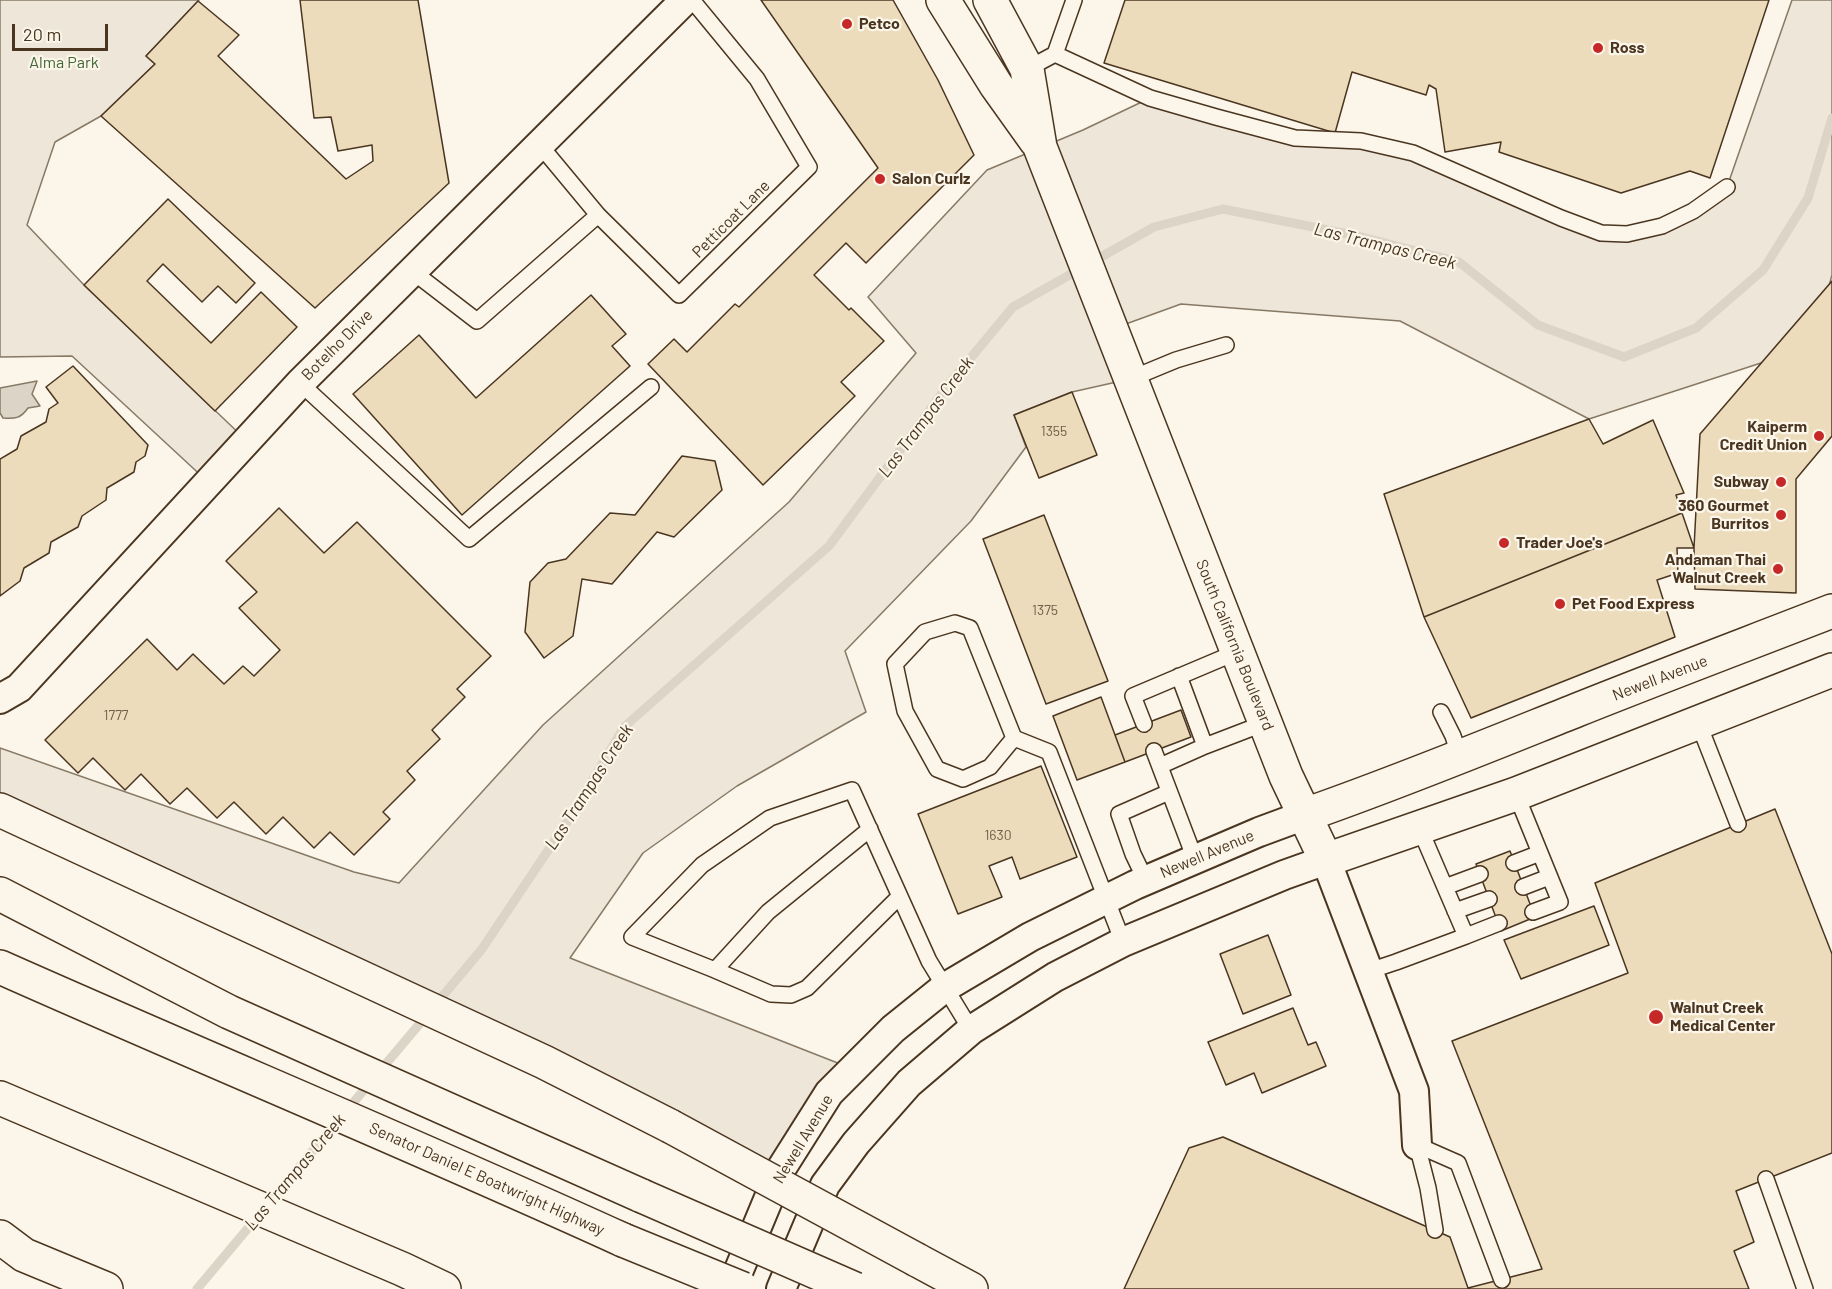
<!DOCTYPE html>
<html>
<head>
<meta charset="utf-8">
<style>
  body { margin:0 }
  #map { position:relative; width:1832px; height:1289px; overflow:hidden; background:#fbf6e9; font-family:Barlow,sans-serif }
  canvas { display:block }
  .scale { position:absolute; left:12px; top:24px; width:96px; height:27px; box-sizing:border-box; border:3px solid #4a3520; border-top:0; padding-left:8px; font-size:18px; line-height:21px; white-space:nowrap; color:#4a3520; -webkit-text-stroke:4px #fbf6e9; paint-order:stroke }
</style>
</head>
<body>
<div id="map">
<canvas width="1832" height="1289"></canvas>
<div class="scale">20 m</div>
</div>
<script>
const ctx = document.querySelector('canvas').getContext('2d');
ctx.lineJoin = 'round';
function fill(path, color) {
  ctx.fillStyle = color;
  ctx.fill(path, 'evenodd');
}
function strokePath(path, color, width, dash) {
  ctx.strokeStyle = color;
  ctx.lineWidth = width;
  ctx.lineCap = dash ? 'butt' : 'round';
  ctx.setLineDash(dash || []);
  ctx.stroke(path);
}
function label(font, color, halo, rows, align = 'center') {
  ctx.font = font + ' Barlow,sans-serif';
  ctx.lineWidth = 4.5;
  ctx.setLineDash([]);
  ctx.textBaseline = 'middle';
  ctx.strokeStyle = halo;
  ctx.fillStyle = color;
  for (const [text, x, y, turn = 0] of rows) {
    ctx.save();
    ctx.translate(x, y);
    ctx.rotate((+turn || 0) * Math.PI / 180);
    ctx.textAlign = isNaN(turn) ? turn : align;
    if (halo) ctx.strokeText(text, 0, 0);
    ctx.fillText(text, 0, 0);
    ctx.restore();
  }
}
const green = new Path2D(`
  M0 0H199L146 56 155 64 101 116 55 142 27 225 84 285 247 441 208 482 72 356 0 357Z
  M1792 0H1832V275L1829 286 1764 362 1589 419 1400 321 1181 304 1112 329 1130 379 1072 392 1014 415 1026 447 971 521 845 651 866 712 737 786 643 853 570 958 853 1069 781 1169 0 810V748L354 872 399 883 543 725 789 502 916 353 868 297 987 170 1083 130 1150 98 1216 117 1413 153 1561 218 1627 234 1727 187Z`);
const water = new Path2D(`
  M37 381 32 394 40 406 28 408C21 418 16 419 3 418L0 413V388Z`);
const stream = new Path2D(`
  M1092 262 1154 227 1223 209 1358 236 1459 262 1538 325 1624 357 1696 328 1763 270 1808 198 1832 118
  M436 1004 482 949 571 816 624 727 829 546 949 384 1013 307 1080 269
  M268 1204 427 1015
  M197 1289 259 1215`);
const building = new Path2D(`
  M300 0H418L449 183 315 308 101 116 155 64 146 56 198 1 239 35 218 56 346 179 373 161 372 145 338 151 331 117 314 118Z
  M761 0H893L938 80 974 155 866 263 846 243 814 275 849 310 851 308 884 341 841 382 855 396 763 485 648 364 674 339 687 352 735 304 739 307 878 168Z
  M1125 0H1769L1710 178 1690 171 1621 193 1499 152 1501 142 1445 152 1436 89 1429 85 1426 95 1352 72 1335 133 1104 63Z
  M168 199 255 283 236 303 218 286 202 302 163 264 147 281 211 343 261 292 297 327 215 411 84 285Z
  M1832 281V436L1796 479V593L1695 589 1694 548 1700 434Z
  M591 295 626 334 612 346 630 366 462 515 353 394 419 335 476 398Z
  M73 366 148 445 145 456 136 462 134 472 107 488 106 500 82 516 78 527 51 542 49 553 24 568 20 581 0 596V459L17 449 21 436 46 422 49 409 58 403 46 387Z
  M1072 392 1097 455 1039 478 1014 415Z
  M1589 419 1603 444 1653 420 1684 493 1676 495 1682 513 1424 617 1384 494Z
  M682 456 715 461 722 490 674 537 657 532 612 584 582 579 573 636 544 658 525 632 530 582 548 563 566 559 610 513 635 515Z
  M279 508 324 553 357 522 491 656 457 689 465 697 432 730 440 739 407 771 415 780 383 812 390 819 354 855 330 832 314 848 283 817 266 834 234 802 217 818 187 788 170 804 141 774 125 790 93 758 78 773 45 740 147 639 177 670 193 654 224 684 243 666 254 676 280 650 239 608 257 592 226 561Z
  M1682 513 1694 548H1677L1678 573 1657 580 1675 637 1471 718 1424 617Z
  M1044 515 1108 681 1046 704 983 539Z
  M1101 697 1125 762 1077 780 1053 716Z
  M1181 710 1191 737 1125 762 1115 735Z
  M1041 766 1077 857 1020 879 1012 857 989 866 1002 897 958 914 918 814Z
  M1775 809 1832 954V1153L1736 1191 1754 1242 1734 1251 1749 1289H1124L1189 1148 1223 1137 1450 1237 1468 1288 1542 1269 1452 1041 1628 973 1595 883Z
  M1510 851 1535 917 1501 931 1476 864Z
  M1594 906 1609 945 1521 979 1504 940Z
  M1268 935 1291 995 1243 1014 1220 954Z
  M1293 1008 1308 1045 1316 1042 1326 1066 1262 1093 1254 1073 1226 1085 1208 1042Z`);
const lane = new Path2D(`
  M1055 54 1074 0
  M1027 69 1055 54 1150 98 1216 117 1295 138 1361 141 1413 153 1561 218 1601 233 1627 234 1662 226 1693 211 1727 187
  M539 144 598 215 679 295 809 167 757 79 692 0
  M412 271 477 321 598 215
  M1130 379 1176 360 1226 345
  M300 383 469 539 651 387
  M1179 676 1205 746 1265 723
  M1441 712 1453 736 1460 758
  M1698 722 1738 824
  M1144 724 1133 696 1237 652
  M1014 738 990 767 963 779 937 769 905 711 895 664 925 632 955 623 970 628 1014 738 1049 752 1123 942
  M1154 751 1195 859
  M1160 766 1205 746
  M1516 794 1560 902 1533 912
  M870 829 768 912 715 970 771 994 791 995 807 988 899 897
  M1514 863 1540 853
  M1146 881 1133 854 1119 814 1169 792
  M1445 887 1480 874
  M1523 887 1549 877
  M1455 911 1489 899
  M1466 936 1499 923
  M715 970 632 937 702 865 770 818 852 790 929 961 971 1030
  M1369 971 1396 962 1466 936 1420 829
  M1417 1145 1458 1163 1502 1280
  M1417 1145 1428 1188 1435 1230
  M1766 1179 1805 1289`);
const street = new Path2D(`
  M0 699 19 688 300 383 685 0
  M731 1289 781 1169 829 1093 893 1029 944 988 1030 937 1135 885 1259 832 1305 815
  M781 1289 825 1185 856 1143 909 1083 971 1030 1055 977 1123 942 1284 875 1326 860 1414 1091 1417 1145`);
const secondary = new Path2D(`
  M943 0 996 85 1036 141
  M990 0 1027 69 1040 147 1286 776 1326 860 1516 794 1832 670
  M1305 815C1397 783 1487 746 1577 710 1662 676 1747 644 1832 611`);
const highway = new Path2D(`
  M0 810 544 1062 670 1126
  M0 894 229 1012 642 1196
  M0 967C207 1059 417 1146 623 1240
  M0 1098 402 1269 444 1289
  M0 1237 24 1255 106 1289
  M917 1260 971 1289`);
const highwayBridge = new Path2D(`
  M670 1126 917 1260
  M642 1196 855 1289
  M623 1240 743 1289`);
const markers = [
  [847,24,6,"#c62828"],
  [1598,48,6,"#c62828"],
  [880,179,6,"#c62828"],
  [1819,436,6,"#c62828"],
  [1781,482,6,"#c62828"],
  [1781,515,6,"#c62828"],
  [1504,543,6,"#c62828"],
  [1778,569,6,"#c62828"],
  [1560,604,6,"#c62828"],
  [1656,1017,8,"#c62828"]
];
const numberNames = [
  ["1355",1054,431],
  ["1375",1045,610],
  ["1777",116,715],
  ["1630",998,835]
];
const poiNames = [
  ["Petco",859,24],
  ["Ross",1610,48],
  ["Salon Curlz",892,179],
  ["Kaiperm",1807,427,"right"],
  ["Credit Union",1807,445,"right"],
  ["Subway",1769,482,"right"],
  ["360 Gourmet",1769,506,"right"],
  ["Burritos",1769,524,"right"],
  ["Trader Joe's",1516,543],
  ["Andaman Thai",1766,560,"right"],
  ["Walnut Creek",1766,578,"right"],
  ["Pet Food Express",1572,604],
  ["Walnut Creek",1670,1008],
  ["Medical Center",1670,1026]
];
const parkNames = [
  ["Alma Park",64,63]
];
const streetNames = [
  ["Petticoat Lane",731,219,-45],
  ["Botelho Drive",337,345,-45],
  ["South California Boulevard",1235,645,68],
  ["Newell Avenue",1660,678,-21],
  ["Newell Avenue",1207,854,-23],
  ["Newell Avenue",803,1139,-59],
  ["Senator Daniel E Boatwright Highway",487,1179,24]
];
const waterNames = [
  ["Las Trampas Creek",1385,246,14],
  ["Las Trampas Creek",926,417,-53],
  ["Las Trampas Creek",589,787,-57],
  ["Las Trampas Creek",295,1172,-50]
];
fill(green, '#ede6d9');
strokePath(green, '#887966', 1.5);
fill(water, '#dcd4c6');
strokePath(water, '#887966', 1.5);
strokePath(stream, '#dcd4c6', 9);
fill(building, '#ecdcbc');
strokePath(building, '#4a3520', 1.5);
strokePath(lane, '#4a3520', 18);
strokePath(street, '#4a3520', 32);
strokePath(secondary, '#4a3520', 36);
strokePath(highway, '#4a3520', 36);
strokePath(lane, '#fbf6e9', 15);
strokePath(street, '#fbf6e9', 28);
strokePath(secondary, '#fbf6e9', 33);
strokePath(highway, '#fbf6e9', 33);
strokePath(highwayBridge, '#4a3520', 36, []);
strokePath(highwayBridge, '#fbf6e9', 33);
for (const [x, y, r, color] of markers) {
  const dot = new Path2D();
  dot.arc(x, y, r, 0, 2 * Math.PI);
  ctx.fillStyle = color;
  ctx.fill(dot);
  strokePath(dot, '#fbf6e9', 2);
}
label('14px', '#725f47', null, numberNames);
label('bold 16px', '#4a3520', '#fbf6e9', poiNames, 'left');
label('16px', '#436837', '#fbf6e9', parkNames);
label('16px', '#4a3520', '#fbf6e9', streetNames);
label('italic 18px', '#4a3520', '#fbf6e9', waterNames);
</script>
</body>
</html>
